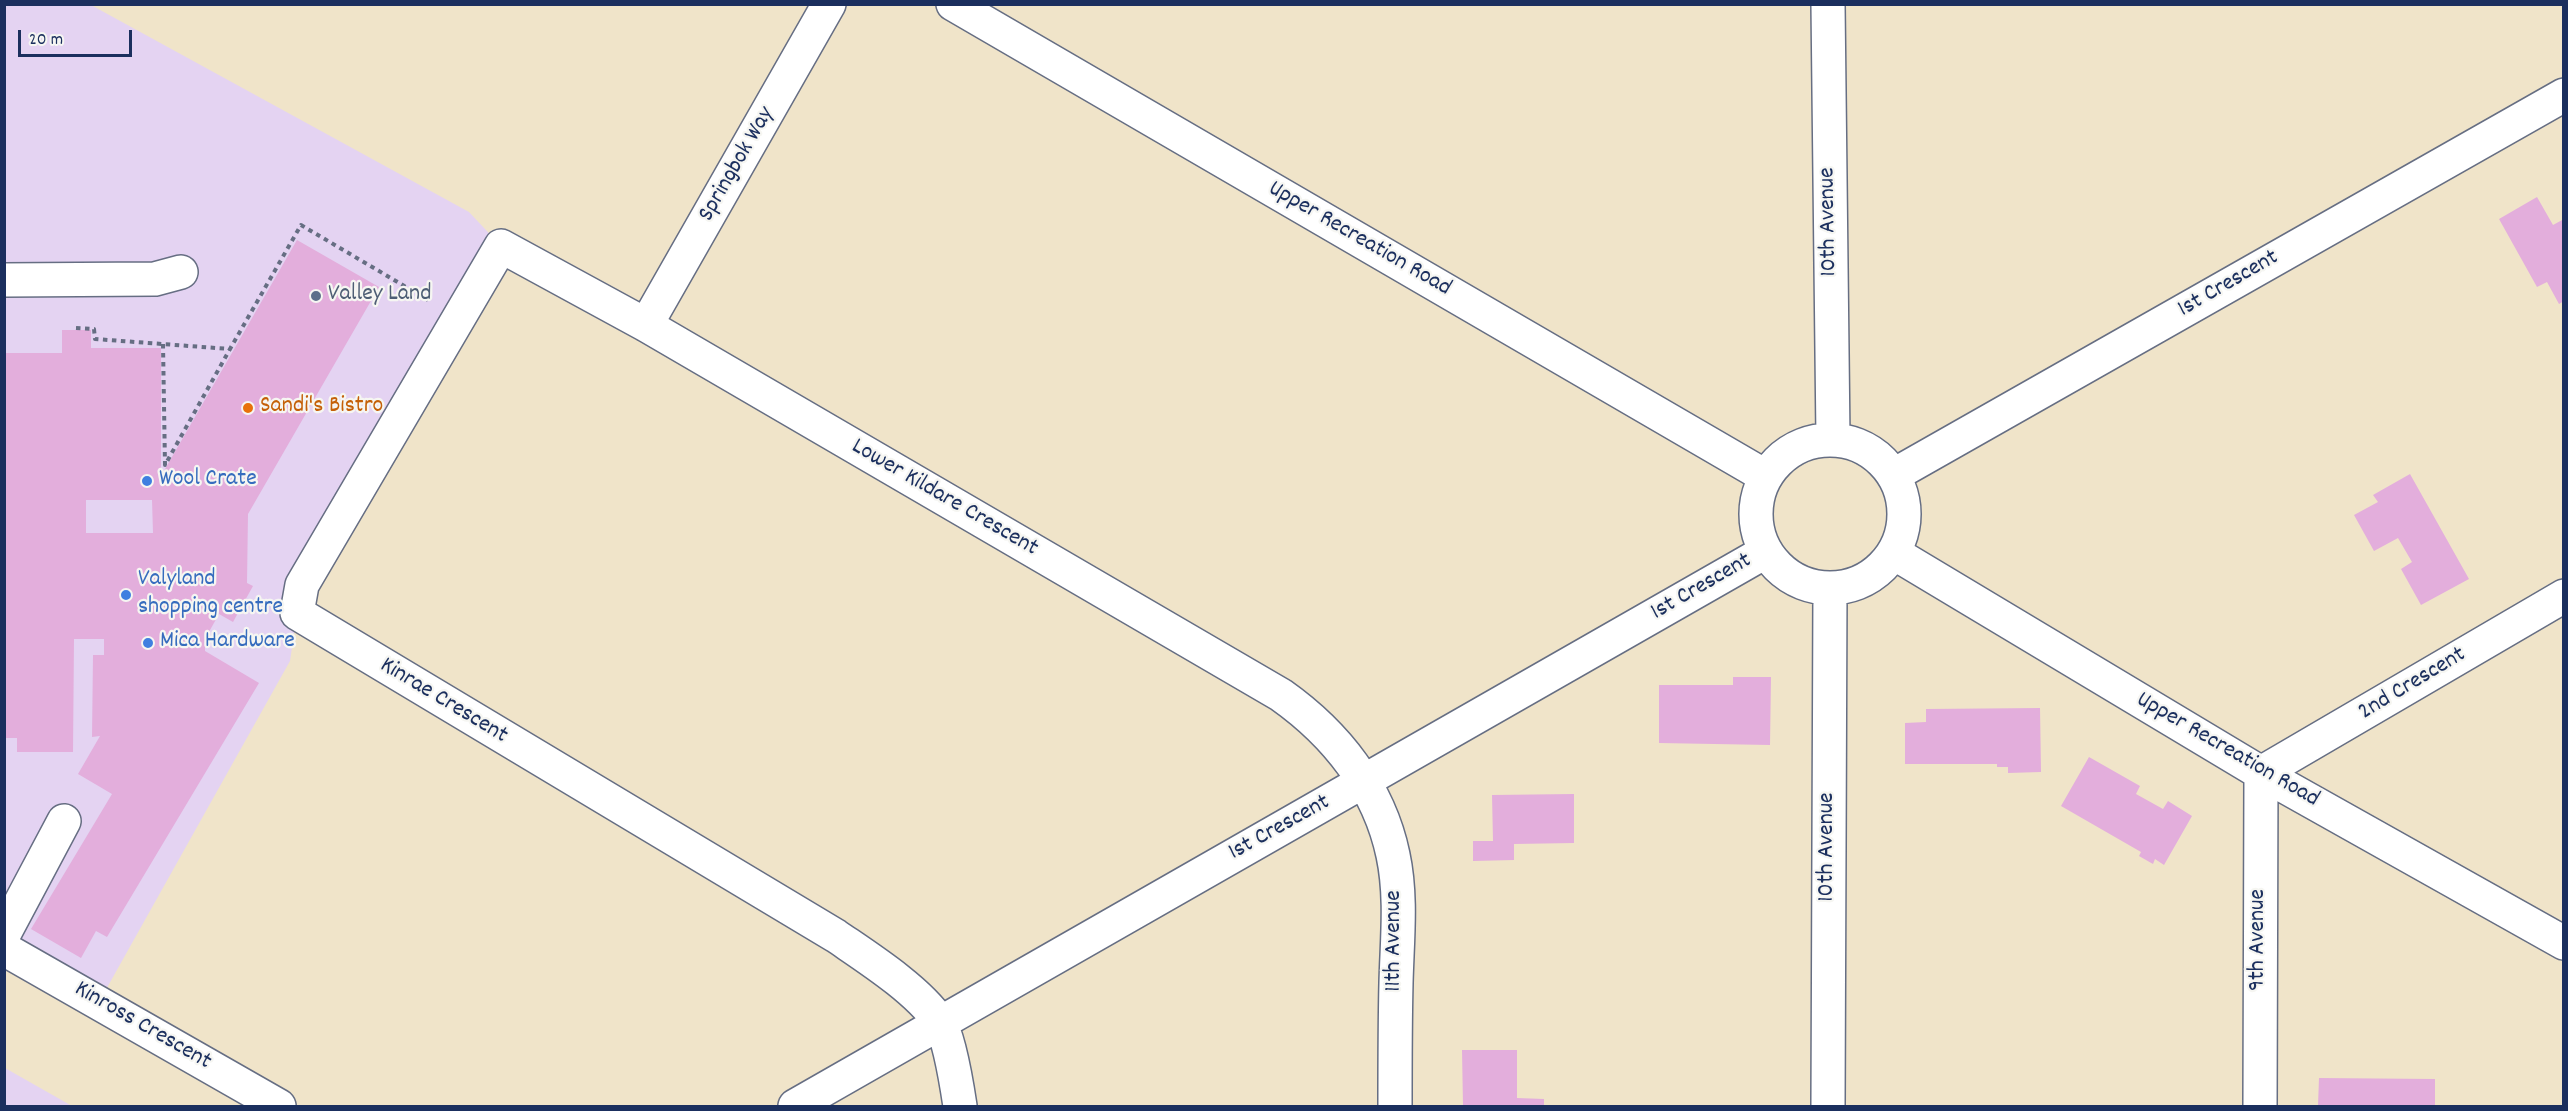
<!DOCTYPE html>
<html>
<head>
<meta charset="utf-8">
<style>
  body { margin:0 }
  #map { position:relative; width:2568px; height:1111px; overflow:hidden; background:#f0e4c9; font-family:Dekko,sans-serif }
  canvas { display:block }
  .frame { position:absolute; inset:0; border:6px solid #1b2f5e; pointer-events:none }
  .scale { position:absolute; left:18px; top:30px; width:114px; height:27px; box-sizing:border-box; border:3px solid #1b2f5e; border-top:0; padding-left:8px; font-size:18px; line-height:21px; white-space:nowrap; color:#1b2f5e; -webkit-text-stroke:4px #f6f6f2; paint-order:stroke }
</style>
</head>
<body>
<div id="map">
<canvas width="2568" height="1111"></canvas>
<div class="frame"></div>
<div class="scale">20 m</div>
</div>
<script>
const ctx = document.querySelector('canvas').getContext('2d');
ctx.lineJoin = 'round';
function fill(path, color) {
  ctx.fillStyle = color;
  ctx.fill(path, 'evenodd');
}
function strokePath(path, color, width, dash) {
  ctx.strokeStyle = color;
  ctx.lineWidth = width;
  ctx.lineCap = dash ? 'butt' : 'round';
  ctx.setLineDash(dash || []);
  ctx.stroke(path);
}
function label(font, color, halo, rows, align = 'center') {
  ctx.font = font + ' Dekko,sans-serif';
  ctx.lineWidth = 4.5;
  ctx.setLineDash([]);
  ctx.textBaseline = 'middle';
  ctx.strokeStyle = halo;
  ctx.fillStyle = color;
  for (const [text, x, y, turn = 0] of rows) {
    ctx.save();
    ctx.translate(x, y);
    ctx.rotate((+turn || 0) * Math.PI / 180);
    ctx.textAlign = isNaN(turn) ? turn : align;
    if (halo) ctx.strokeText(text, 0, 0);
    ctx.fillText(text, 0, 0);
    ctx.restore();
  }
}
const built = new Path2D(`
  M5 5H91L469 212 501 246 297 613 290 661 99 1002 5 949Z
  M5 1068 72 1106H5Z`);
const building = new Path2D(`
  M2537 197 2553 225 2564 219V301L2559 304 2547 282 2537 287 2499 219Z
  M297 240 379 287 248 514 247 583 253 586 233 622 219 614 205 639V651L259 683 107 937 96 931 81 958 31 929 112 794 78 774 100 736 92 737 93 655H104V639H74L73 752H17V738H4V353H62V330H91V348H161V476ZM86 500H152L153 533H86Z
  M2410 474 2469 579 2421 605 2401 569 2412 562 2398 538 2374 551 2354 515 2378 502 2373 495Z
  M1733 677H1771L1770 745 1659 743V685H1733Z
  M2040 708 2041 772 2008 773V767H1997V764H1905V723L1926 722V709Z
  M2089 757 2140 786 2136 794 2163 809 2168 801 2192 816 2164 865 2155 859 2153 864 2139 856 2141 852 2061 806Z
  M1574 794V843L1514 844V860L1473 861V841H1493L1492 795Z
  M1462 1050H1517V1098L1544 1099V1106H1463Z
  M2319 1078 2435 1079V1106H2318Z`);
const path = new Path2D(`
  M76 328 94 329 95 339 230 349 301 225 428 300
  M163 344 165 465 230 349`);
const minor = new Path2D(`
  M953 4 1765 476
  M1828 4 1833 439
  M4 280 155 279 181 272
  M646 325 829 4
  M1756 514a74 74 0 1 1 148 0a74 74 0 1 1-148 0Z
  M1894 475 2564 95
  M1894 553 2261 773 2564 943
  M4 934 64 821
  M4 949 279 1106
  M795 1106 1765 552
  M960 1106C957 1086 949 1037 939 1021 917 989 868 958 836 936L297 613 302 585 501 246 646 325 1281 695C1336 734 1379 788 1393 855 1402 897 1397 941 1396 983 1395 1024 1395 1065 1395 1106
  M1828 1106 1830 588
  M2260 1106 2261 773 2564 596`);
const markers = [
  [316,296,6,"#5c6f8a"],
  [248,408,6,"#e8710a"],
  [147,481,6,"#3f7fe0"],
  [126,595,6,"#3f7fe0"],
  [148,643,6,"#3f7fe0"]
];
const streetNames = [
  ["Springbok Way",738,165,-60],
  ["10th Avenue",1830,222,-91],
  ["Upper Recreation Road",1359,240,30],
  ["1st Crescent",2229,285,-30],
  ["Lower Kildare Crescent",944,499,30],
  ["1st Crescent",1702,588,-30],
  ["2nd Crescent",2413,685,-31],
  ["Kinrae Crescent",443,702,31],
  ["Upper Recreation Road",2227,751,30],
  ["1st Crescent",1280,829,-29],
  ["10th Avenue",1829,847,-90],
  ["9th Avenue",2260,940,-90],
  ["11th Avenue",1396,941,-90],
  ["Kinross Crescent",142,1027,30]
];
const serviceNames = [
  ["Valley Land",328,296]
];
const foodNames = [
  ["Sandi's Bistro",260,408]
];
const shopNames = [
  ["Wool Crate",159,481],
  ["Valyland",138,581],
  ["shopping centre",138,609],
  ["Mica Hardware",160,643]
];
fill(built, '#e4d3f2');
fill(building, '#e3aedc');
strokePath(minor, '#666e83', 36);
strokePath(path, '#666e83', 4, [4.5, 4.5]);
strokePath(minor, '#fff', 33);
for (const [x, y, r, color] of markers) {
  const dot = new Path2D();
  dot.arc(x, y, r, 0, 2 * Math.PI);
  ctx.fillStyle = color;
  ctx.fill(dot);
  strokePath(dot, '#f6f6f2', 2);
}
label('24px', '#1b2f5e', '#f6f6f2', streetNames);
label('24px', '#4e5e75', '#f6f6f2', serviceNames, 'left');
label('24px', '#c56008', '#f6f6f2', foodNames, 'left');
label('24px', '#366cbe', '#f6f6f2', shopNames, 'left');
</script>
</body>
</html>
